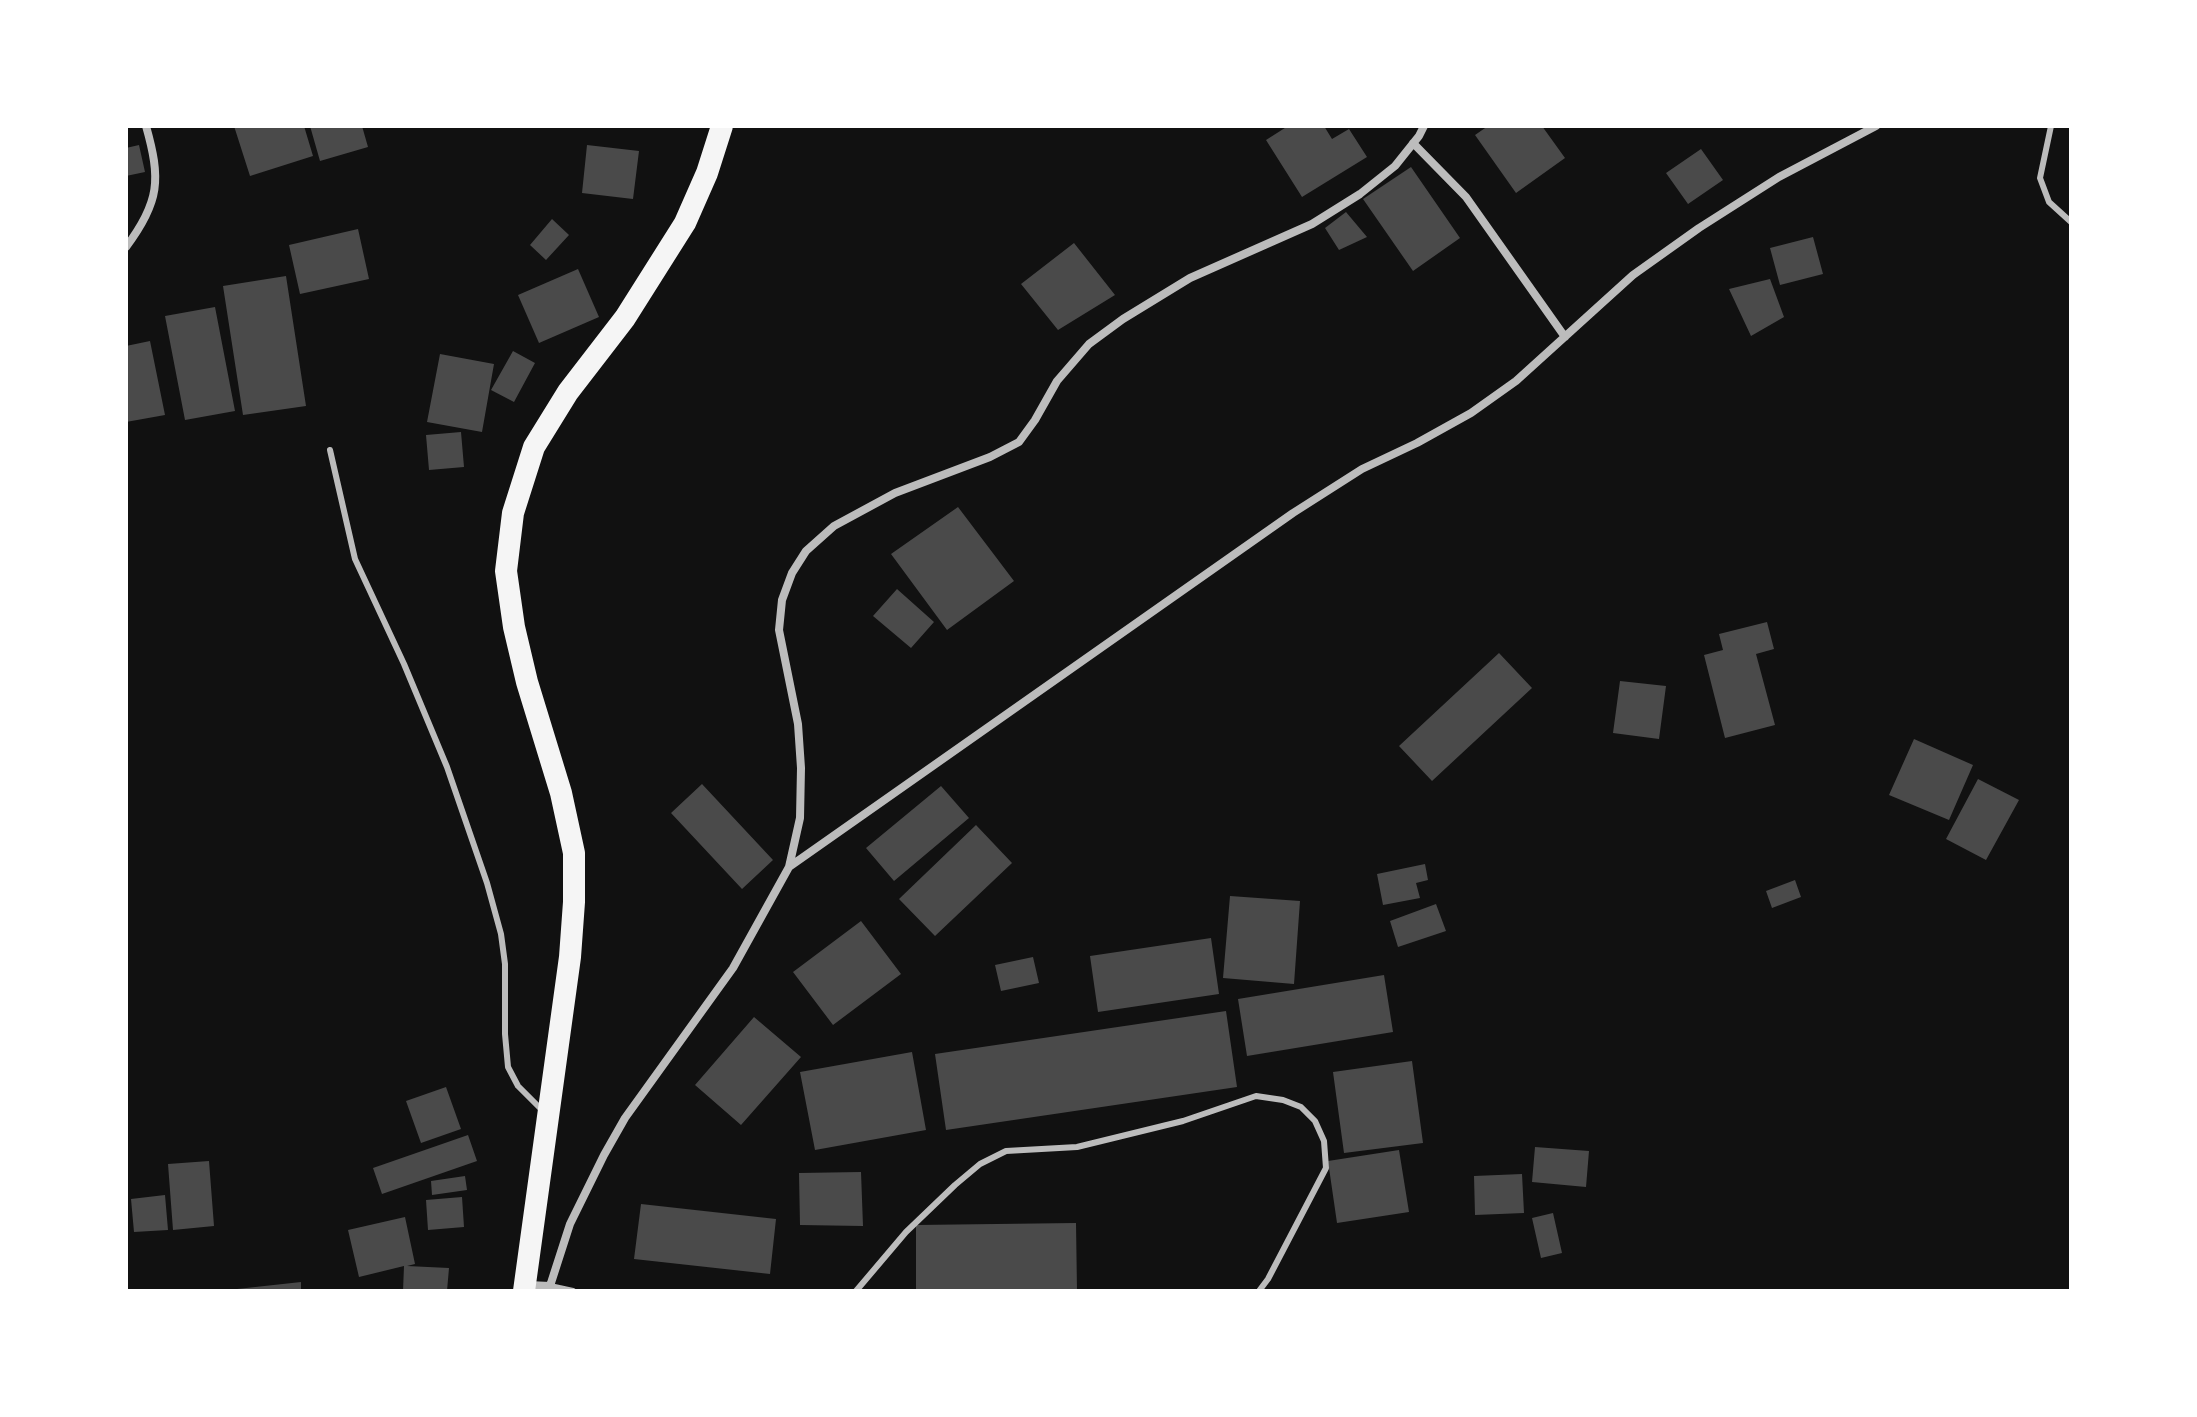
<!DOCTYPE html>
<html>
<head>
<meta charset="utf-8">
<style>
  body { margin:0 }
  #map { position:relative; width:2197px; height:1417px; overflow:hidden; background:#111; font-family:"Roboto Serif",serif }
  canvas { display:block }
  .frame { position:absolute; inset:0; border:128px solid #fff; pointer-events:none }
</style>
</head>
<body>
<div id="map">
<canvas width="2197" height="1417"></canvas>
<div class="frame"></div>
</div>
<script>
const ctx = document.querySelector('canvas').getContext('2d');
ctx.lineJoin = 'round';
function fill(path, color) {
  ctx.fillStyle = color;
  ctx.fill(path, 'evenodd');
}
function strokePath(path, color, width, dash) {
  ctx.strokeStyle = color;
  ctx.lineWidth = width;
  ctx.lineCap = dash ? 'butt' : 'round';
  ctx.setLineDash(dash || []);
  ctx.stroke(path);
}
const building = new Path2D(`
  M234 126H304L313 156 250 176Z
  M310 126H362L368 147 320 161Z
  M1288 126H1324L1332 139 1349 129 1367 157 1302 197 1266 140Z
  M1488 126H1542L1565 158 1516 193 1475 135Z
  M139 145 145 172 126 176V148Z
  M587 145 639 151 633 199 582 193Z
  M1701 149 1723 180 1688 204 1666 173Z
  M1411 167 1460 238 1413 271 1363 199Z
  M1346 212 1367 237 1339 250 1325 228Z
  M552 219 569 235 546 260 530 245Z
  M358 229 369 279 300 294 289 245Z
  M1813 237 1823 274 1780 285 1770 248Z
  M1074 243 1115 295 1058 330 1021 284Z
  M578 269 599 317 539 343 518 295Z
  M286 276 306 406 243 415 223 286Z
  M1770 279 1784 317 1751 336 1729 289Z
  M215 307 235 411 185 420 165 316Z
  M150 341 165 415 126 422V346Z
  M513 351 535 363 514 402 491 390Z
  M440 354 494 364 482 432 427 422Z
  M461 432 464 467 429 470 426 435Z
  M958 507 1014 581 947 630 891 554Z
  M897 589 934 622 911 648 873 616Z
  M1767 622 1774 649 1756 654 1775 725 1725 738 1704 655 1723 650 1719 634Z
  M1499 653 1532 688 1432 781 1399 746Z
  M1620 681 1666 686 1659 739 1613 733Z
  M1914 739 1973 765 1949 820 1889 795Z
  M1978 779 2019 800 1986 860 1946 839Z
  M702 784 773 860 742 889 671 813Z
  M941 786 969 818 894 881 866 848Z
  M976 825 1012 863 935 936 899 899Z
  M1425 864 1428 880 1416 883 1420 898 1383 905 1377 874Z
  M1795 880 1801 897 1772 908 1766 891Z
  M1230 896 1300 901 1294 984 1223 978Z
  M1436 904 1446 931 1398 947 1390 921Z
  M861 921 901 974 833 1025 793 972Z
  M1211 938 1219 994 1098 1012 1090 956Z
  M1033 957 1039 983 1001 991 995 965Z
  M1384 975 1393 1032 1247 1056 1238 999Z
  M1226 1011 1237 1087 946 1130 935 1054Z
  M754 1017 801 1057 741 1125 695 1085Z
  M912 1052 926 1130 815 1150 800 1072Z
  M1412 1061 1423 1143 1344 1153 1333 1072Z
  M446 1087 461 1129 421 1143 406 1101Z
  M468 1135 477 1161 382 1194 373 1168Z
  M1535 1147 1589 1151 1586 1187 1532 1182Z
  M1399 1150 1409 1212 1337 1223 1328 1161Z
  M209 1161 214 1226 173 1230 168 1164Z
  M861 1172 863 1226 800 1225 799 1173Z
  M1522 1174 1524 1213 1475 1215 1474 1176Z
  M465 1176 467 1190 432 1195 431 1181Z
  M165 1195 168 1230 134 1232 131 1199Z
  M462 1197 464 1227 428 1230 426 1200Z
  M641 1204 776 1219 770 1274 634 1259Z
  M1553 1213 1562 1253 1541 1258 1532 1218Z
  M405 1217 415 1264 407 1266 449 1268 447 1291H403L404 1266 359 1277 348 1230Z
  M1076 1223 1077 1291H916V1225Z
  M301 1282V1291H237V1289Z`);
const service = new Path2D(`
  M2051 126 2040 178 2049 202 2071 222
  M330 450 355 559 404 664 447 767 487 883 501 934 505 964V1034L508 1067 518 1086 543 1111
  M550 1286 573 1291
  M856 1291 906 1232 955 1185 980 1164 1006 1151 1077 1147 1183 1121 1256 1096 1283 1100 1301 1107 1315 1121 1324 1141 1326 1168 1268 1279 1259 1291`);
const minor = new Path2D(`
  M1413 143 1466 197 1565 337
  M126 247C160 202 161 179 146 126
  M789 867 1293 513 1362 469 1417 443 1471 413 1516 381 1633 275 1699 228 1779 177 1876 126
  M528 1285 550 1286 570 1224 604 1155 625 1118 733 968 789 867 800 818 801 768 798 724 779 630 782 600 792 573 806 551 834 526 895 493 990 457 1019 442 1035 420 1057 381 1089 344 1123 319 1190 278 1312 224 1360 194 1395 166 1419 136 1424 126`);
const trunk = new Path2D(`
  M524 1291 570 957 574 902V853L561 793 527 682 514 627 506 571 513 513 534 447 568 392 625 318 685 223 707 173 722 126`);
fill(building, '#4a4a4a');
strokePath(service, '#bcbcbc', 6);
strokePath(minor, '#bcbcbc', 8);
strokePath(trunk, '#f5f5f5', 22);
</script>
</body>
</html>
